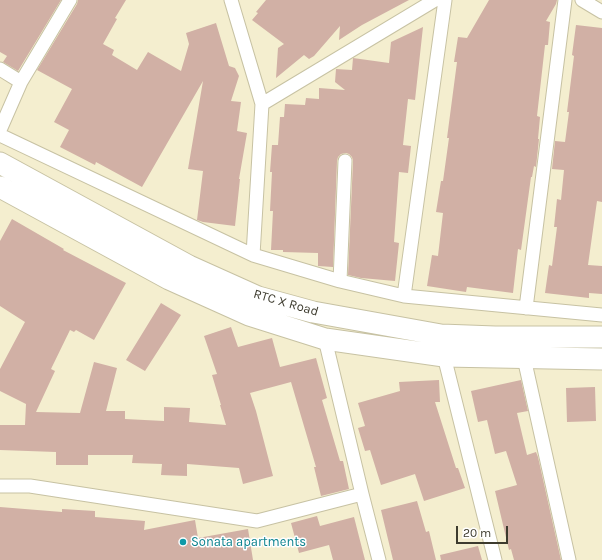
<!DOCTYPE html>
<html>
<head>
<meta charset="utf-8">
<style>
  body { margin:0 }
  #map { position:relative; width:602px; height:560px; overflow:hidden; background:#f4eecf; font-family:Karla,sans-serif }
  canvas { display:block }
  .scale { position:absolute; left:456px; top:526px; width:52px; height:18px; box-sizing:border-box; border:2px solid #3d3b2e; border-top:0; padding-left:5px; font-size:12px; line-height:14px; white-space:nowrap; color:#3d3b2e; -webkit-text-stroke:3px #fff; paint-order:stroke }
</style>
</head>
<body>
<div id="map">
<canvas width="602" height="560"></canvas>
<div class="scale">20 m</div>
</div>
<script>
const ctx = document.querySelector('canvas').getContext('2d');
ctx.lineJoin = 'round';
function fill(path, color) {
  ctx.fillStyle = color;
  ctx.fill(path, 'evenodd');
}
function strokePath(path, color, width, dash) {
  ctx.strokeStyle = color;
  ctx.lineWidth = width;
  ctx.lineCap = dash ? 'butt' : 'round';
  ctx.setLineDash(dash || []);
  ctx.stroke(path);
}
function label(font, color, halo, rows, align = 'center') {
  ctx.font = font + ' Karla,sans-serif';
  ctx.lineWidth = 3;
  ctx.setLineDash([]);
  ctx.textBaseline = 'middle';
  ctx.strokeStyle = halo;
  ctx.fillStyle = color;
  for (const [text, x, y, turn = 0] of rows) {
    ctx.save();
    ctx.translate(x, y);
    ctx.rotate((+turn || 0) * Math.PI / 180);
    ctx.textAlign = isNaN(turn) ? turn : align;
    if (halo) ctx.strokeText(text, 0, 0);
    ctx.fillText(text, 0, 0);
    ctx.restore();
  }
}
const building = new Path2D(`
  M0 0H61L18 71 3 62 7 56 0 52Z
  M78 0H126L115 18 117 19 103 44 114 50 112 55 137 70 148 52 181 71 189 44 186 33 216 23 229 66 235 68 239 76 231 101 241 102 237 131 247 133 239 179H240L235 226 203 222 197 220 203 171 188 169 203 81 142 187 96 162 95 165 60 147 69 130 54 122 72 89 37 70 77 4Z
  M266 0H409L362 25 339 40 340 26 314 56 309 59 304 55 276 78 278 48 284 44 252 20 258 13 256 12Z
  M489 0H557L556 4 546 21 550 22 548 45H545L537 116 540 117 538 139H539L536 167 534 166 532 177H531L521 250 518 249 513 293 467 287 466 292 427 286 432 255 438 256 443 213 436 212 441 181H443L449 138H447L457 62H454L458 37 467 38Z
  M576 25 602 28V202L597 201 588 265 602 266V294L589 293V298L545 293 549 265 552 266 557 227H554L557 199 561 200 564 170 552 169 555 141 565 142 569 112H567L574 56 572 55Z
  M423 27 415 100 408 99 403 145 411 146 408 173 399 172 394 242 399 243 395 281 361 278 348 275 353 161 352 157 349 154 346 153 341 154 338 157 337 161 333 267 318 266V253L283 252V250H271L273 211H270L272 172H270L272 145H278L280 117H284L285 104 305 105 306 98 319 99V88L345 90 335 82 336 69 352 70 353 58 389 63 391 42Z
  M12 219 64 249 63 250 126 283 94 340 76 330 74 332 70 330 51 369 55 371 36 412 80 413 94 362 117 368 106 411H125V419L164 421V407L190 408 189 422 226 425 220 405H221L212 375 217 374 204 336 231 327 238 347 272 338 280 367 316 358 327 398 322 400 340 461H343L349 489 321 496 314 467H316L291 382 250 393 256 411 273 476 243 484 239 468 187 464V476L161 475 162 464 132 463 133 455H88V465H56V452L0 450V425H25L26 404 0 391V369L25 322 0 306V241Z
  M161 303 181 315 145 371 126 360Z
  M439 380 440 402H435L456 468H458L465 488 424 501 415 474 381 485 370 450 365 451 358 428 365 426 358 403 400 391 399 382Z
  M521 380 528 411 517 413 527 455 536 452 538 457 561 560H514L511 549 509 550 495 491 517 485 506 451 495 454 487 420 478 422 471 391Z
  M595 387 596 421 567 422 566 388Z
  M417 501 426 532 429 531 436 560H393L381 510Z
  M0 507 62 512V509L95 511V517L145 521 144 530 195 520 198 538 248 529 253 560H0Z
  M317 516 320 526 354 517 365 560H333L329 545 299 553 291 523Z
  M478 546 482 560H441L440 555Z`);
const minor = new Path2D(`
  M231 0 262 104 253 255
  M582 0 602 12
  M0 69 21 82
  M262 104 435 0
  M0 130 21 82 70 0
  M0 135 253 255 340 281 404 296 602 315
  M340 281 345 161
  M404 296 445 0
  M526 308 565 0
  M325 339 362 494 379 560
  M444 356 495 560
  M524 358 569 560
  M0 486H30L257 521 362 494`);
const primary = new Path2D(`
  M0 163 189 266 258 297 313 312 441 335 495 337H602
  M0 187 169 279 249 315 325 339 444 356 602 359`);
const markers = [
  [183,542,4,"#0f9aa8"]
];
const streetNames = [
  ["RTC X Road",286,303,16]
];
const cultureNames = [
  ["Sonata apartments",191,542]
];
fill(building, '#d1b0a5');
strokePath(minor, '#c7c2a3', 15);
strokePath(primary, '#c7c2a3', 23);
strokePath(minor, '#fff', 13);
strokePath(primary, '#fff', 21);
for (const [x, y, r, color] of markers) {
  const dot = new Path2D();
  dot.arc(x, y, r, 0, 2 * Math.PI);
  ctx.fillStyle = color;
  ctx.fill(dot);
  strokePath(dot, '#fff', 1.5);
}
label('13px', '#3d3b2e', '#fff', streetNames);
label('13px', '#0d838f', '#fff', cultureNames, 'left');
</script>
</body>
</html>
